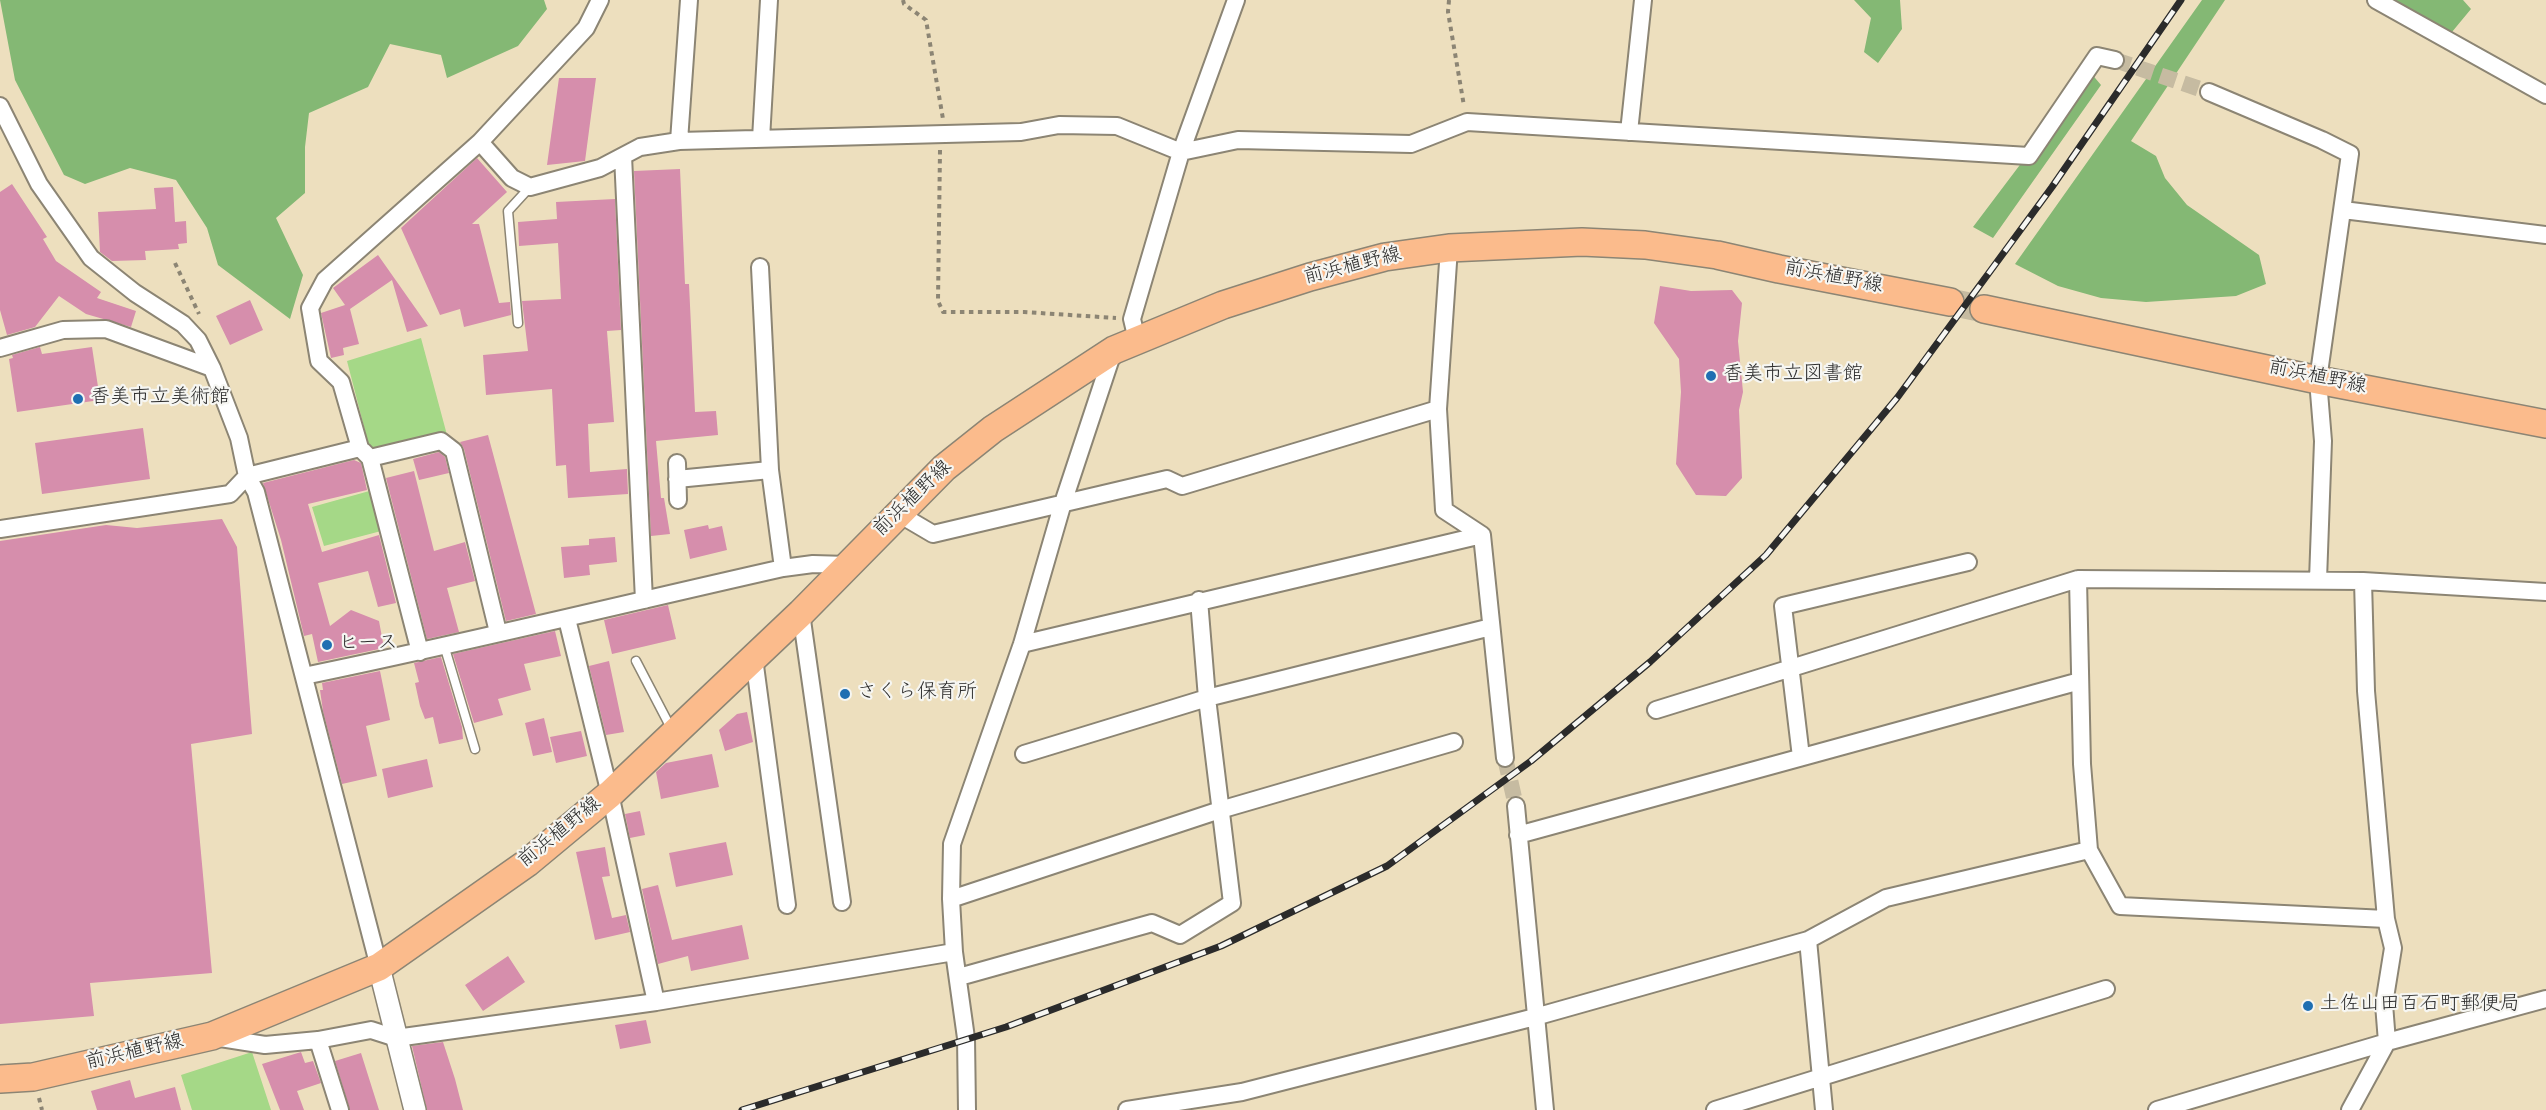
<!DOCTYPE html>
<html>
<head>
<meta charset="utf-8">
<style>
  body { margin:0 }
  canvas { display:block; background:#eddfbe }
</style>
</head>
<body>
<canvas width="2546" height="1110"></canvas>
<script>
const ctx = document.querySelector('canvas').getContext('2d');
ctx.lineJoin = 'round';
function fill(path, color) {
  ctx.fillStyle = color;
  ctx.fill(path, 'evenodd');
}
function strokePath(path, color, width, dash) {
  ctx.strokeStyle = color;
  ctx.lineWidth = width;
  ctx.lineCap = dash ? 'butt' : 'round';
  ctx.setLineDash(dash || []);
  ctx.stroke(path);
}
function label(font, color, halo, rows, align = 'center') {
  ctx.font = font + ' Dekko,"Klee One",sans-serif';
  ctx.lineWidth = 4.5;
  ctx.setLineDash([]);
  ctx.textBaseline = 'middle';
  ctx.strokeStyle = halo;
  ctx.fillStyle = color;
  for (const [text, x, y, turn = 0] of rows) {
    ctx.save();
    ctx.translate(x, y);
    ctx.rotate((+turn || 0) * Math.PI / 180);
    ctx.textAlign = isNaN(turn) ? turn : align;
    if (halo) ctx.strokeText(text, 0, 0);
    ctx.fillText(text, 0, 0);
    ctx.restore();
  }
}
const green = new Path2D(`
  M421 338 447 435 371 454 347 361Z
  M373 490 385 530 324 546 312 507Z
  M252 1052 271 1110H192L181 1075Z`);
const forest = new Path2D(`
  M0 0H544L547 9 518 46 447 78 441 55 390 44 368 87 309 113 305 147V193L276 218 303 275 290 319 218 265 207 228 176 180 130 168 85 184 64 175 15 80Z
  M1854 0H1900L1902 29 1878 63 1864 52 1871 18Z
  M2202 0H2225L2131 141 2156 156 2165 178 2187 205 2259 255 2266 284 2236 296 2146 302 2101 298 2058 286 2015 264Z
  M2393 0H2463L2471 9 2447 38Z
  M2090 72 2101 85 1993 238 1973 227Z`);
const building = new Path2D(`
  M559 78H596L585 161 547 165Z
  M477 158 507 192 472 224H479L499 303 510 302 511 315 464 327 460 309 440 315 401 228Z
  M680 169 685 284H689L695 412 716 411 718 435 656 441 661 498H664L670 534 651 536 634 171Z
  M12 184 47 237 43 239 56 261 101 292 97 298 136 311 131 327 86 314 59 296 35 327 7 335 0 310V192Z
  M173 187 175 222 186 221 187 243 178 244 179 249 145 251 146 260 112 261 100 252 98 212 156 209 154 188Z
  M615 199 621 330 607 331 614 422 588 424 590 472 627 469 628 494 568 498 566 465 556 466 552 389 486 395 483 355 528 351 522 301 561 299 558 243 519 246 518 222 557 219 556 202Z
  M378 255 428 326 407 332 392 280 350 309 359 344 343 348 344 355 331 358 321 313 345 305 333 288Z
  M1660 286 1691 291 1732 290 1742 303 1738 341 1743 392 1739 410 1742 478 1726 496 1696 495 1676 464 1681 392 1679 359 1654 323Z
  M250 300 263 330 230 345 216 316Z
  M40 347 42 354 92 347 100 400 17 412 9 359 13 358 12 355Z
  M143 428 150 479 42 494 35 443Z
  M488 435 536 614 506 621 464 449 460 442Z
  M439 452 445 457 449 473 419 480 413 459Z
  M354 460 361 463 367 490 308 504 322 552 379 535 396 603 378 607 368 571 318 583 330 626 351 610 379 621 384 648 318 662 312 634 304 636 281 540 263 483Z
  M414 471 434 551 465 542 475 581 447 588 459 632 427 639 386 478Z
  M222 519 237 547 252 734 191 744 212 973 90 983 94 1016 0 1024V541L106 525 137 528Z
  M708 525 709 529 722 526 727 550 690 559 684 530Z
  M615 537 617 562 589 565 590 575 564 578 561 547 589 545V539Z
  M668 605 676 639 612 654 604 620Z
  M555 631 561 656 524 664 531 690 498 699 503 715 474 723 453 654Z
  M441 657 462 727 463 739 439 744 433 717 425 719 420 706 415 683 419 682 414 663Z
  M609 661 624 732 606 735 589 666Z
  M380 671 390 720 366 726 377 776 342 784 323 711 320 690H323L322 683Z
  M747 712 753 742 725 751 719 730 737 714Z
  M544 718 552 752 533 756 525 723Z
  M581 731 587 756 556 763 550 737Z
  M712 754 719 787 661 799 656 772 666 763Z
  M427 759 433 787 388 798 382 769Z
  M640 811 645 835 630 838 625 814Z
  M726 842 733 875 676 887 669 853Z
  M605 847 610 876 602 877 612 918 626 915 630 932 595 940 576 852Z
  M658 885 672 940 742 925 749 959 691 971 688 956 658 964 642 889Z
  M508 956 525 982 483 1011 465 985Z
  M646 1020 651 1043 620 1049 615 1025Z
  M443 1042 455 1079 463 1110H427L412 1046Z
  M301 1052 305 1063 313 1061 321 1083 297 1091 304 1110H280L262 1064Z
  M361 1053 379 1110H350L335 1061Z
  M130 1080 135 1098 175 1087 181 1110H97L91 1091Z`);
const minorTunnel = new Path2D(`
  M2115 60 2209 92
  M1505 758 1516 806`);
const primaryTunnel = new Path2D(`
  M1950 302 1984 309`);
const path = new Path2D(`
  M903 0 904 4 926 20 943 119
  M1449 0 1448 12 1464 106
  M940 150 938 301 943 312H1024L1116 318
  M175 263 199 314
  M39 1098 42 1110`);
const service = new Path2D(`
  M518 323 508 211 530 187
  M444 645 475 749
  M636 661 672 730`);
const minor = new Path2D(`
  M2376 0 2546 95
  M2209 92 2322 140 2350 154 2318 380 2323 441 2318 580
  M0 106 39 184 91 258 135 293 183 324 198 340 212 368 239 438 247 476 360 448 341 382 319 361 310 308 325 280 480 142 586 28 600 0
  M1629 132 1643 0
  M761 139 769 0
  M679 141 689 0
  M480 142 512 178 530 187 600 168 640 147 679 141 1021 132 1059 125 1117 126 1181 152 1238 140 1411 144 1467 122 2029 156 2097 56 2115 60
  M623 156 644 600
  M2343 210 2546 235
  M1449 248 1438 409 1444 510 1482 535 1505 758
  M760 267 770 470 783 568
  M1137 340 1132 319 1181 152 1236 0
  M0 348 63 330 106 329 212 368
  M363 451 370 458 420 652
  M370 458 441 441 454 451 498 632
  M677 463 678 500
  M677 479 770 470
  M899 514 933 534 1167 479 1182 486 1438 409
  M0 529 230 494 247 476 256 492 379 967
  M2078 579 2082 764 2089 850 2120 906 2386 919
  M801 613 842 902
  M567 619 610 794 656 1002
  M1022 644 1482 535
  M754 658 787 905
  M304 676C465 643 623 604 783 568L813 564 848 565
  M1656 710 2078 579 2363 581 2546 592
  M1024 754 1207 698 1491 627
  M1801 757 1783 606 1968 562
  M1516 806 1545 1110
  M1518 835 2080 681
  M951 899 1220 810 1454 742
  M1808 940 1824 1110
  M959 977 1152 923 1180 935 1232 903 1207 698 1199 600
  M214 1037 265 1045 318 1040 371 1030 396 1038 656 1002 954 952
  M318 1040 340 1110
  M967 1110 966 1038 954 952 951 899 952 844 1022 644 1062 506 1113 352
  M1127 1110 1242 1092 1535 1017 1808 940 1886 898 2089 850
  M1715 1110 2106 989
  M2157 1110 2387 1042 2546 999
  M2350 1110 2387 1042 2384 1004 2393 948 2386 919 2366 691 2363 581`);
const tertiary = new Path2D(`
  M379 967 415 1110`);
const primary = new Path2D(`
  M1984 309 2318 380 2546 424
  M0 1079 33 1077 212 1036 379 967 527 863 610 794 801 613 944 468 993 429 1114 350 1223 305 1310 277 1385 257 1449 248 1582 242 1645 245 1717 255 1779 269 1950 302`);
const rail = new Path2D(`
  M742 1110 1006 1027 1221 946 1387 866 1531 761 1650 662 1766 555 1897 398 2052 187 2181 0`);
const markers = [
  [1711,376,6,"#1f6fb2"],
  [78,399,6,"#1f6fb2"],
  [327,645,6,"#1f6fb2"],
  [845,694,6,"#1f6fb2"],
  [2308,1006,6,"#1f6fb2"]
];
const streetNames = [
  ["前浜植野線",1353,268,-14],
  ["前浜植野線",1833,279,11],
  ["前浜植野線",2317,379,12],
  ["前浜植野線",914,500,-44],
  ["前浜植野線",561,834,-39],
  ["前浜植野線",135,1054,-13]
];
const poiNames = [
  ["香美市立図書館",1723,376],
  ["香美市立美術館",90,399],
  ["ヒース",339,645],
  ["さくら保育所",857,694],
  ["土佐山田百石町郵便局",2320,1006]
];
fill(green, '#a5d887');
fill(forest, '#84b874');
fill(building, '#d68eac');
strokePath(minorTunnel, '#c6bba1', 16, [16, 8]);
strokePath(primaryTunnel, '#c6bba1', 27, [27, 14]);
strokePath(service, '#8c8574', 11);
strokePath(minor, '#8c8574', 20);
strokePath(tertiary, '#8c8574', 24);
strokePath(primary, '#8c8574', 30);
strokePath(path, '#8c8574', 4, [4.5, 4.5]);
strokePath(service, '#fff', 8);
strokePath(minor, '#fff', 16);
strokePath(tertiary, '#fff', 21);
strokePath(primary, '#fbbb8c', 27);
strokePath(rail, '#2b2b2b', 7);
strokePath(rail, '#f6f6f2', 4.5, [14]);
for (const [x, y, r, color] of markers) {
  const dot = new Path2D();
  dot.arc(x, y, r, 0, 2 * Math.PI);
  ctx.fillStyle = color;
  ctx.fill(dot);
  strokePath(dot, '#f6f6f2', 2);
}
label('20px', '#2b2b2b', '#f6f6f2', streetNames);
label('20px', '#2b2b2b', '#f6f6f2', poiNames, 'left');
</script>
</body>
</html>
